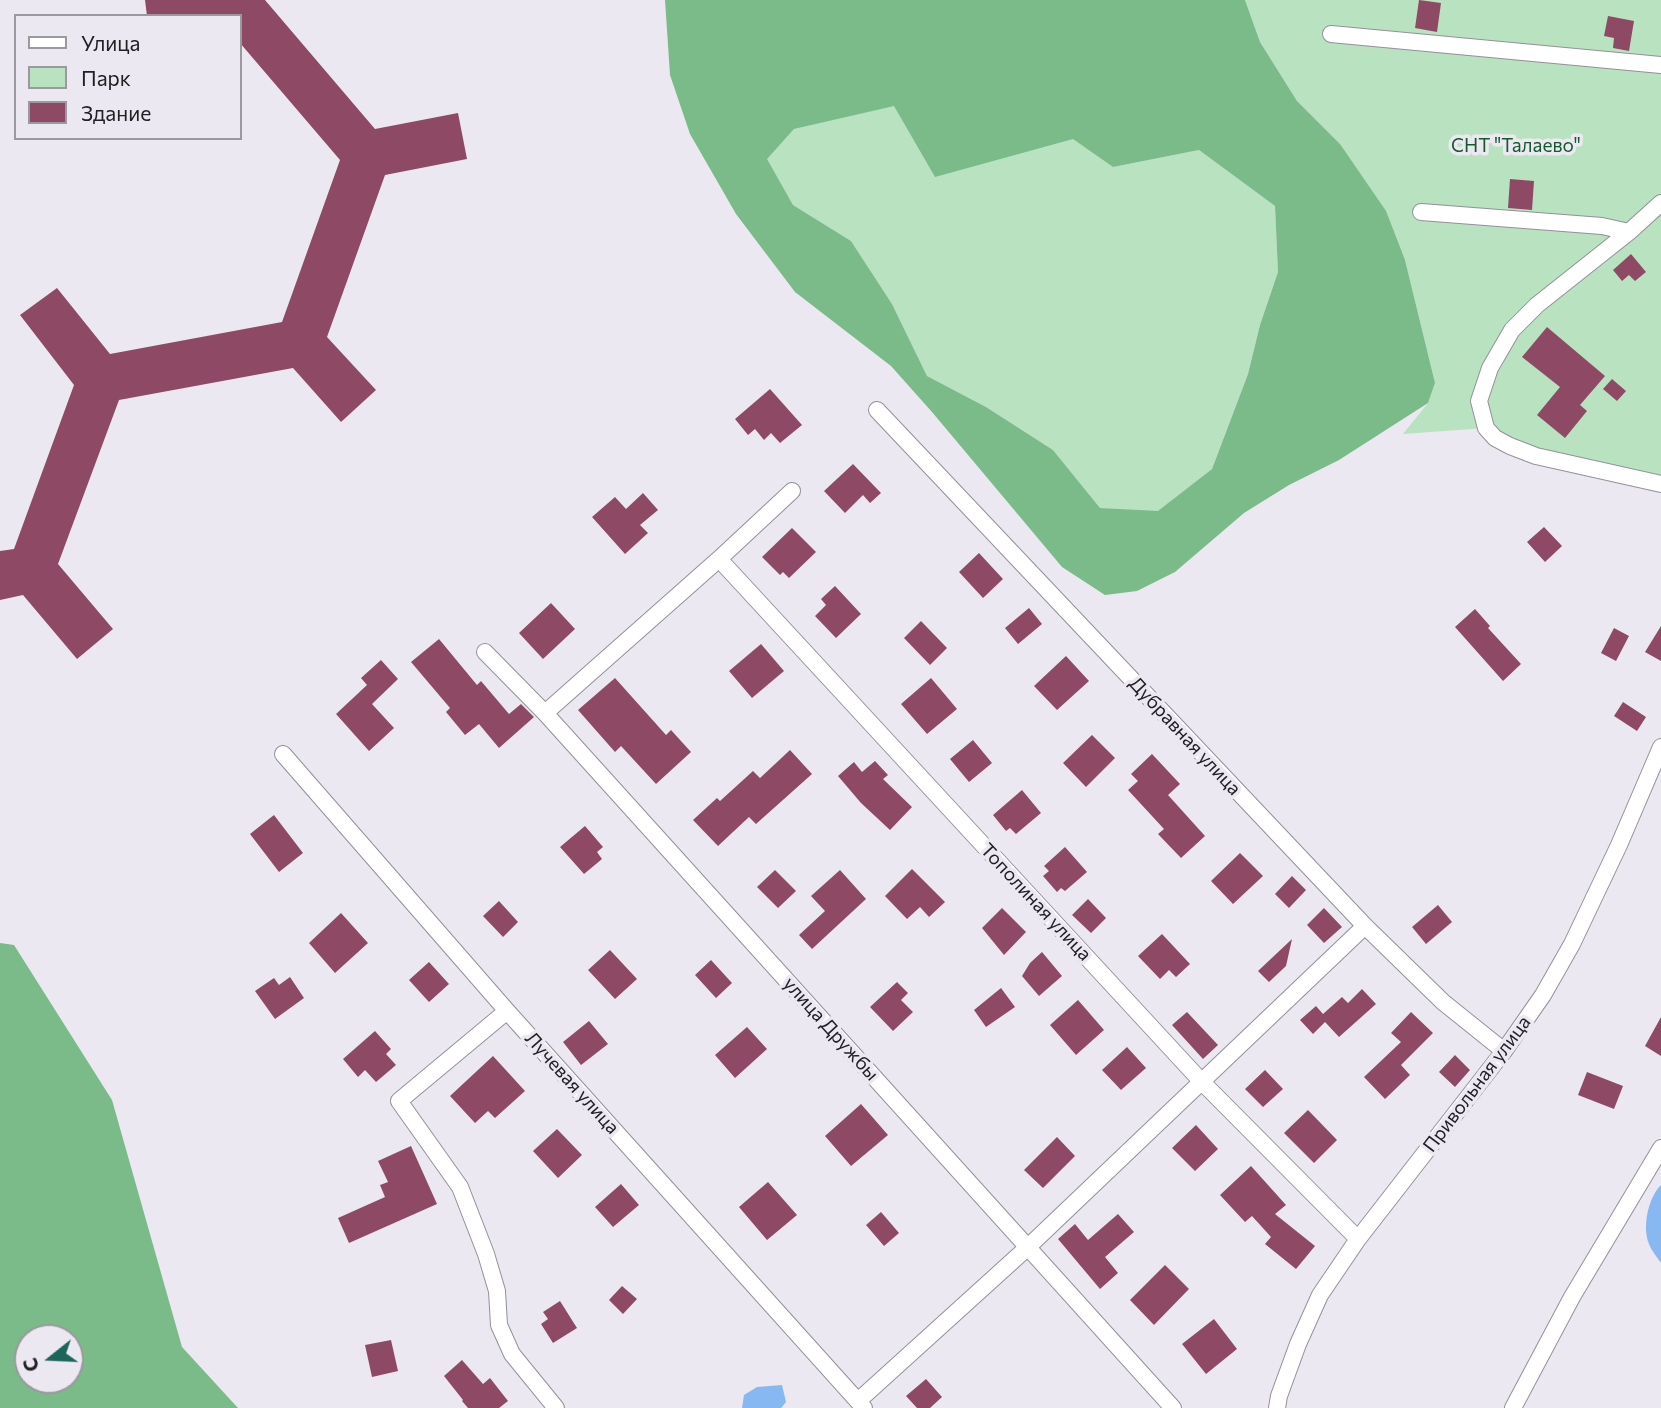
<!DOCTYPE html>
<html>
<head>
<meta charset="utf-8">
<style>
  body { margin:0 }
  #map { position:relative; width:1661px; height:1408px; overflow:hidden; background:#ece8f1; font-family:Commissioner,sans-serif }
  canvas { display:block }
  .legend { position:absolute; left:14px; top:14px; width:228px; height:126px; box-sizing:border-box; background:#ece8f1; border:2px solid #9b989f; margin:0; padding:9px 12px; list-style:none; font-size:21px; color:#222024 }
  .legend li { display:flex; align-items:center; gap:14px; height:35px }
  .legend b { width:35px; border:2px solid #9b989f }
  .north { position:absolute; left:14px; top:1324px; width:70px; height:70px; box-sizing:border-box; background:#ece8f1; border:2px solid #9b989f; border-radius:50%; rotate:252deg; font-size:19px; font-weight:700; line-height:28px; text-align:center; color:#222024 }
  .north::after { content:''; display:block; margin:auto; width:24px; height:32px; background:#1d655b; clip-path:polygon(50% 0,100% 100%,50% 72%,0 100%) }
</style>
</head>
<body>
<div id="map">
<canvas width="1661" height="1408"></canvas>
<ul class="legend">
<li><b style="height:9px;background:#fff"></b>Улица</li>
<li><b style="height:19px;background:#b9e2c1"></b>Парк</li>
<li><b style="height:19px;background:#8e4a65"></b>Здание</li>
</ul>
<div class="north">С</div>
</div>
<script>
const ctx = document.querySelector('canvas').getContext('2d');
ctx.lineJoin = 'round';
function fill(path, color) {
  ctx.fillStyle = color;
  ctx.fill(path, 'evenodd');
}
function strokePath(path, color, width, dash) {
  ctx.strokeStyle = color;
  ctx.lineWidth = width;
  ctx.lineCap = dash ? 'butt' : 'round';
  ctx.setLineDash(dash || []);
  ctx.stroke(path);
}
function label(font, color, halo, rows, align = 'center') {
  ctx.font = font + ' Commissioner,sans-serif';
  ctx.lineWidth = 7;
  ctx.setLineDash([]);
  ctx.textBaseline = 'middle';
  ctx.strokeStyle = halo;
  ctx.fillStyle = color;
  for (const [text, x, y, turn = 0] of rows) {
    ctx.save();
    ctx.translate(x, y);
    ctx.rotate((+turn || 0) * Math.PI / 180);
    ctx.textAlign = isNaN(turn) ? turn : align;
    if (halo) ctx.strokeText(text, 0, 0);
    ctx.fillText(text, 0, 0);
    ctx.restore();
  }
}
const green = new Path2D(`
  M1245 0H1661V484L1536 456 1486 428 1403 434 1428 403 1435 383 1405 260 1340 144 1297 101 1260 42Z
  M894 105 935 176 1073 138 1113 167 1199 150 1275 206 1278 272 1260 325 1248 374 1212 469 1158 512 1100 508 1053 450 986 407 927 376 892 304 851 241 793 205 766 159 794 129Z`);
const forest = new Path2D(`
  M665 0H1245L1260 42 1297 101 1340 144 1386 211 1405 260 1435 383 1428 403 1339 460 1289 485 1244 513 1175 572 1137 591 1105 595 1062 567 932 412 891 366 795 292 736 214 690 134 670 75ZM894 106 935 177 1073 139 1113 167 1199 150 1275 206 1278 272 1260 325 1248 374 1212 469 1158 511 1100 508 1053 450 986 407 927 376 892 304 851 241 793 205 767 159 794 129Z
  M0 943 14 945 112 1100 182 1347 238 1408H0ZM28 1338H70V1380H28Z`);
const water = new Path2D(`
  M1661 1185V1263C1657 1257 1651 1250 1649 1244 1642 1227 1648 1198 1661 1185Z
  M782 1385 786 1402 781 1408H742L744 1395 757 1387Z`);
const building = new Path2D(`
  M145 0H265L375 129 458 113 467 159 385 175 327 337 376 390 341 422 293 368 119 400 58 564 113 629 77 659 23 595 0 600V551L14 549 74 385 20 315 57 288 110 354 282 322 340 160 240 43V16H147Z
  M1419 0 1441 3 1437 32 1415 28Z
  M1608 16 1634 21 1629 51 1613 48 1614 38 1604 36Z
  M1510 179 1534 181 1532 210 1508 208Z
  M1631 254 1646 272 1635 281 1629 275 1622 281 1613 270Z
  M1547 327 1605 376 1580 405 1587 411 1565 438 1537 415 1560 387 1522 357Z
  M1612 379 1626 391 1617 401 1603 389Z
  M770 389 802 425 780 443 771 433 764 440 755 429 748 435 735 419Z
  M853 464 881 493 870 503 863 495 845 513 824 491Z
  M643 493 658 510 640 525 648 533 625 554 592 517 615 497 626 509Z
  M1544 527 1562 546 1545 562 1527 542Z
  M792 528 816 552 789 578 783 572 780 575 762 557Z
  M979 553 1003 579 983 598 959 572Z
  M835 586 861 614 836 638 815 616 826 605 821 599Z
  M551 603 575 629 543 659 519 633Z
  M1029 608 1042 624 1018 644 1005 628Z
  M1475 609 1490 626 1488 628 1521 664 1503 681 1455 627Z
  M921 621 947 648 930 665 904 638Z
  M1661 626V661L1645 652Z
  M1614 628 1629 636 1616 661 1601 653Z
  M439 639 477 685 481 681 509 714 521 704 534 717 499 748 479 724 465 735 446 712 450 708 411 662Z
  M761 644 784 671 752 698 729 671Z
  M1066 656 1089 681 1057 710 1034 686Z
  M381 660 398 679 372 704 394 728 369 751 336 714 367 685 361 678Z
  M615 678 666 735 671 730 691 752 656 784 621 746 615 752 578 710Z
  M931 678 957 709 927 734 901 704Z
  M1623 702 1646 717 1637 731 1614 716Z
  M1092 735 1115 758 1086 787 1063 763Z
  M973 740 992 763 969 782 950 759Z
  M790 750 812 774 756 824 749 817 718 846 693 820 717 798 720 801 753 771 760 778Z
  M1152 754 1180 784 1168 795 1205 836 1181 858 1158 834 1164 829 1128 790 1138 781 1131 774Z
  M875 761 888 775 883 779 912 807 890 830 861 803 838 776 854 762 862 772Z
  M1022 790 1041 813 1016 834 1010 828 1006 831 993 815Z
  M274 815 303 853 279 872 250 834Z
  M585 826 603 847 597 852 602 859 584 874 560 847Z
  M1065 847 1087 872 1065 891 1061 888 1057 892 1043 876 1049 871 1044 866Z
  M1240 853 1263 876 1233 904 1211 881Z
  M912 869 945 902 929 917 920 907 907 919 885 896Z
  M775 870 796 891 778 908 757 887Z
  M840 870 866 899 812 949 799 935 825 911 811 896Z
  M1292 876 1306 890 1289 908 1275 894Z
  M1088 899 1106 918 1091 933 1072 915Z
  M499 901 518 922 503 937 483 916Z
  M1438 905 1452 922 1426 944 1412 927Z
  M1002 908 1026 932 1004 955 982 928Z
  M1324 908 1342 927 1324 943 1307 925Z
  M341 913 368 943 335 973 309 943Z
  M1162 934 1190 964 1176 977 1169 970 1160 979 1138 956Z
  M1292 939 1286 966 1269 982 1258 971Z
  M610 950 637 979 615 999 588 970Z
  M1042 952 1062 976 1039 996 1022 976 1030 963Z
  M711 960 732 983 716 998 695 975Z
  M429 962 449 984 429 1002 409 980Z
  M290 977 304 998 275 1019 255 991 274 978 279 985Z
  M897 982 908 993 901 1000 913 1012 893 1031 870 1007Z
  M1001 988 1015 1007 986 1027 974 1010Z
  M1362 989 1376 1004 1339 1037 1325 1022 1313 1034 1300 1020 1316 1006 1323 1014 1342 997 1348 1003Z
  M1078 1000 1104 1030 1076 1055 1050 1025Z
  M1187 1012 1218 1045 1203 1059 1172 1025Z
  M1411 1012 1433 1033 1401 1065 1410 1075 1385 1099 1364 1077 1401 1042 1391 1033Z
  M1661 1017V1056L1645 1046Z
  M589 1021 608 1044 581 1065 563 1042Z
  M747 1027 767 1049 735 1078 715 1055Z
  M375 1031 391 1049 386 1054 396 1065 376 1082 365 1070 358 1077 343 1059Z
  M1127 1047 1146 1068 1121 1090 1102 1070Z
  M1455 1055 1470 1070 1455 1087 1439 1072Z
  M493 1056 525 1091 495 1118 488 1111 475 1123 450 1096Z
  M1265 1070 1283 1089 1263 1107 1245 1089Z
  M1587 1072 1623 1086 1614 1109 1578 1095Z
  M861 1104 888 1135 851 1166 825 1136Z
  M1308 1110 1337 1140 1314 1163 1284 1133Z
  M1196 1125 1218 1149 1195 1171 1172 1148Z
  M557 1129 582 1155 558 1178 533 1151Z
  M1057 1137 1075 1156 1043 1188 1024 1170Z
  M411 1146 437 1204 349 1243 338 1218 385 1197 380 1185 388 1182 378 1161Z
  M1251 1166 1286 1205 1275 1214 1315 1246 1296 1269 1265 1244 1271 1237 1252 1216 1245 1222 1220 1195Z
  M768 1182 797 1215 767 1240 739 1207Z
  M621 1184 639 1205 613 1227 595 1207Z
  M881 1212 899 1233 884 1246 866 1225Z
  M1118 1214 1134 1232 1105 1257 1118 1273 1100 1289 1058 1239 1075 1224 1088 1240Z
  M1165 1265 1189 1289 1154 1325 1130 1300Z
  M622 1286 637 1299 623 1314 609 1300Z
  M560 1301 577 1328 553 1343 541 1324 548 1319 543 1312Z
  M1214 1319 1237 1349 1206 1374 1182 1344Z
  M391 1340 398 1371 372 1377 365 1345Z
  M462 1360 483 1384 490 1378 508 1401 499 1408H468L462 1401 463 1400 444 1376Z
  M926 1379 942 1397 930 1408H917L906 1396Z`);
const minor = new Path2D(`
  M1331 34 1661 65
  M1661 203 1629 232 1537 305 1512 330 1490 368 1479 401 1486 428 1495 438 1510 446 1536 456 1661 484
  M1421 212 1602 226 1629 232
  M877 410 1365 926 1443 1002 1504 1051
  M719 559 1201 1081 1358 1239
  M485 652 545 713 1173 1408
  M545 713 719 559 792 491
  M283 754 507 1011 864 1408
  M507 1011 399 1101 460 1187 486 1254 497 1291 499 1325 512 1354 556 1408
  M858 1401 1028 1247 1365 926
  M1277 1408 1279 1396 1298 1344 1320 1295 1358 1239 1504 1051 1543 995 1572 944 1619 845 1661 747
  M1513 1408 1572 1297 1661 1148`);
const parkNames = [
  ["СНТ \"Талаево\"",1516,146]
];
const streetNames = [
  ["Дубравная улица",1185,736,47],
  ["Тополиная улица",1036,902,47],
  ["улица Дружбы",831,1029,48],
  ["Лучевая улица",572,1083,48],
  ["Привольная улица",1477,1084,-53]
];
fill(green, '#b9e2c1');
fill(forest, '#7bba89');
fill(water, '#88b8f1');
fill(building, '#8e4a65');
strokePath(minor, '#949098', 18);
strokePath(minor, '#fff', 16);
label('19px', '#145a2c', '#ece8f1', parkNames);
label('19px', '#222024', '#ece8f1', streetNames);
</script>
</body>
</html>
